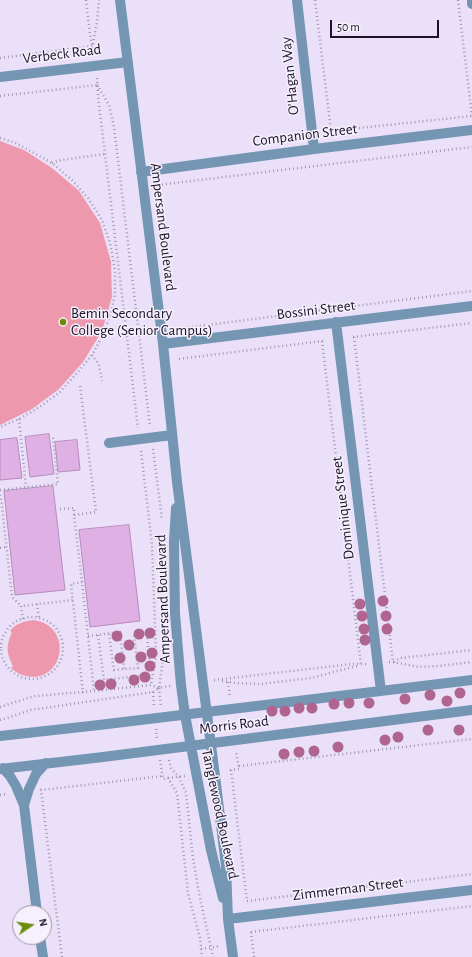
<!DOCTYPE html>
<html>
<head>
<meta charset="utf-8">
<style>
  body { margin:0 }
  #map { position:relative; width:472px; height:957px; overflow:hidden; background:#eae0f9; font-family:"Alegreya Sans",sans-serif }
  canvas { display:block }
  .north { position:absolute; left:12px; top:905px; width:40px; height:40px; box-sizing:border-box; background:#f5f0fc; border:1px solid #9f98a8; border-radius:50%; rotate:77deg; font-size:11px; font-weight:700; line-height:16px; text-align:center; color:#1d1329 }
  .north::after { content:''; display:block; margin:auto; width:14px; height:18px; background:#6c8b09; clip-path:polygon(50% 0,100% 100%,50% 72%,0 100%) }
  .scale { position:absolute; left:330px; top:20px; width:109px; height:18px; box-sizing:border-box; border:2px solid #1d1329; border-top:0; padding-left:5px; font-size:12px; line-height:14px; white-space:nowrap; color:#1d1329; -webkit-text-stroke:3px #f5f0fc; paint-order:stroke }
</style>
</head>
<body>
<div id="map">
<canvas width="472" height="957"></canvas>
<div class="north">N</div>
<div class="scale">50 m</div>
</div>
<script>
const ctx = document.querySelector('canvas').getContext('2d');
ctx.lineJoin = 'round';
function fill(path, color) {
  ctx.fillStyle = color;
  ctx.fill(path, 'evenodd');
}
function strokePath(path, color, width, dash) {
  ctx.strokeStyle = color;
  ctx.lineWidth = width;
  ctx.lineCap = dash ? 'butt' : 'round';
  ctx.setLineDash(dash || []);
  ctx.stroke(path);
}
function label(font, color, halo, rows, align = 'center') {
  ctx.font = font + ' "Alegreya Sans",sans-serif';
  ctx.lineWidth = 3;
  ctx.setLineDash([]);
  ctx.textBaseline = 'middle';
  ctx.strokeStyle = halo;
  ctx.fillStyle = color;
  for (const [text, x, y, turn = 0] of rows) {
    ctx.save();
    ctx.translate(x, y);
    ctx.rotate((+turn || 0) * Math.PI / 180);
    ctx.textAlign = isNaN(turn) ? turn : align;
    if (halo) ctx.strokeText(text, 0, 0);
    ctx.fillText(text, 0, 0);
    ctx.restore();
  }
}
const green = new Path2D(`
  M0 141 24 150 52 168 79 191 100 223 111 262 112 297 102 331 83 362 59 389 32 409 0 425Z
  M34 620C40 621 45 623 49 626 60 634 63 651 56 663 47 680 24 681 11 668L13 666C6 653 6 645 12 632L10 631C16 623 25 621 34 620Z`);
const building = new Path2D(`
  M49 434 54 474 30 477 25 437Z
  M17 438 22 478 0 480V440Z
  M77 440 80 470 58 472 55 442Z
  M53 486 65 590 15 595 4 491Z
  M129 525 140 621 90 627 79 530Z`);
const path = new Path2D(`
  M86 0 90 34 94 55
  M315 0 331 131 472 116
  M458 0 472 116
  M93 44 97 22 99 0
  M0 58 93 46
  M97 78 98 96 138 428
  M97 85 109 105 114 127 150 426
  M0 96 97 85
  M0 138 16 143 52 163 72 180 88 198 102 220 110 243 115 270V293L111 313 102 337 92 355 77 373 60 392 41 406 19 419 0 427
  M52 163 61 160 105 154
  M158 185 472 147
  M176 329 472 291
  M353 337 472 323
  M354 337 393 662
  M322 341 361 665
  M92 355 99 365 102 381
  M179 359 323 341
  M80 386 96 512 74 515 82 582
  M19 419 26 487
  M153 449 162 520
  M141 451 152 544 156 654 151 685
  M0 490 58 484 53 437
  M0 495 1 497 12 597 21 606
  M60 509 74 508V515
  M0 548 7 547
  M37 604 39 618
  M1 648a31 31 0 1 1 62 0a31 31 0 1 1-62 0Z
  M23 619 21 606 73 600
  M109 634 114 670 138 668 134 635
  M98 635 104 680 146 675 149 658 147 634
  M88 636 120 632 124 669
  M389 662H393L419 667 439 666 472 662
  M394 662 400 658 472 650
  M214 680 352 664H366
  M222 681 236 683 260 684 311 678 357 666
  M228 682 230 697
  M159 688 161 707
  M153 692 154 708
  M83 693 71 584 82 582 94 691
  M0 707 28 698 36 696 94 691 151 685 159 688 170 686
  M0 720 7 718 31 710 153 692 159 688 162 667 164 643
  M156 729 157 740
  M160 760 163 779 168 778 177 793 188 893 200 938 202 957
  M169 760 171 768 179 777 186 793 193 858 199 893 213 957
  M239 766 472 739
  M230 770 239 769 236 752
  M231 770 247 901
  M168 778 185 776
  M0 795 7 794
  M247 901 472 874
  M251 932 472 906
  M251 932 254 957
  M201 949 220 946
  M62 957 41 790 163 776`);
const minor = new Path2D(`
  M120 0 163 344 177 482 216 784 226 866 228 919 233 957
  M297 0 314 149
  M472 0V4
  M0 77 128 62
  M141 172 314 149 472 130
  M336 322 381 691
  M163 344 472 306
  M109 443 172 435
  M176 508 174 542 175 614 181 685 185 715 211 850 223 898
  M0 736 99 725 472 680
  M3 768 10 776 16 786 24 805 37 913
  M0 769 103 757 472 710
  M24 805 29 789 36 774 46 763
  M228 919 472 890
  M40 937 43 957`);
const trees = [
  [383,601],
  [360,604],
  [362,616],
  [386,616],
  [364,629],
  [387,629],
  [150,633],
  [139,634],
  [117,636],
  [365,640],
  [129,645],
  [152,653],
  [141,657],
  [120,658],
  [150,666],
  [145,677],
  [134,680],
  [111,684],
  [100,685],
  [460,693],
  [430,695],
  [405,699],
  [447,701],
  [349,703],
  [369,703],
  [334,704],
  [299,708],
  [312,708],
  [272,711],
  [285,711],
  [428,730],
  [459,730],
  [398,737],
  [385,740],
  [338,747],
  [314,751],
  [299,752],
  [284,754]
];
const markers = [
  [63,322,4,"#6c8b09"]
];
const streetNames = [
  ["Verbeck Road",62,54,-7],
  ["O'Hagan Way",290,76,-96],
  ["Companion Street",305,135,-7],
  ["Ampersand Boulevard",163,227,83],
  ["Bossini Street",316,310,-7],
  ["Dominique Street",343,508,-97],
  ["Ampersand Boulevard",163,599,-92],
  ["Morris Road",234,725,-7],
  ["Tanglewood Boulevard",220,814,78],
  ["Zimmerman Street",348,889,-7]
];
const poiNames = [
  ["Bemin Secondary",71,313],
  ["College (Senior Campus)",71,330]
];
fill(green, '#ed98ad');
fill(building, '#dfb0e3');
strokePath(building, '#b88bbc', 1);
strokePath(path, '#a298b0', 2.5, [1, 3]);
strokePath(minor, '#7496b3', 10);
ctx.fillStyle = '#b06590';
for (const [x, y] of trees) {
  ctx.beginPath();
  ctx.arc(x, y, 5.5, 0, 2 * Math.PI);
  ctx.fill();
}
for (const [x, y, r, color] of markers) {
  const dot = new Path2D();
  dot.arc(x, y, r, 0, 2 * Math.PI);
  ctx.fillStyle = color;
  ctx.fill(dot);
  strokePath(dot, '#f5f0fc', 1.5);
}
label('15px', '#1d1329', '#f5f0fc', streetNames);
label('15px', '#1d1329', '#f5f0fc', poiNames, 'left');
</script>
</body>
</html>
